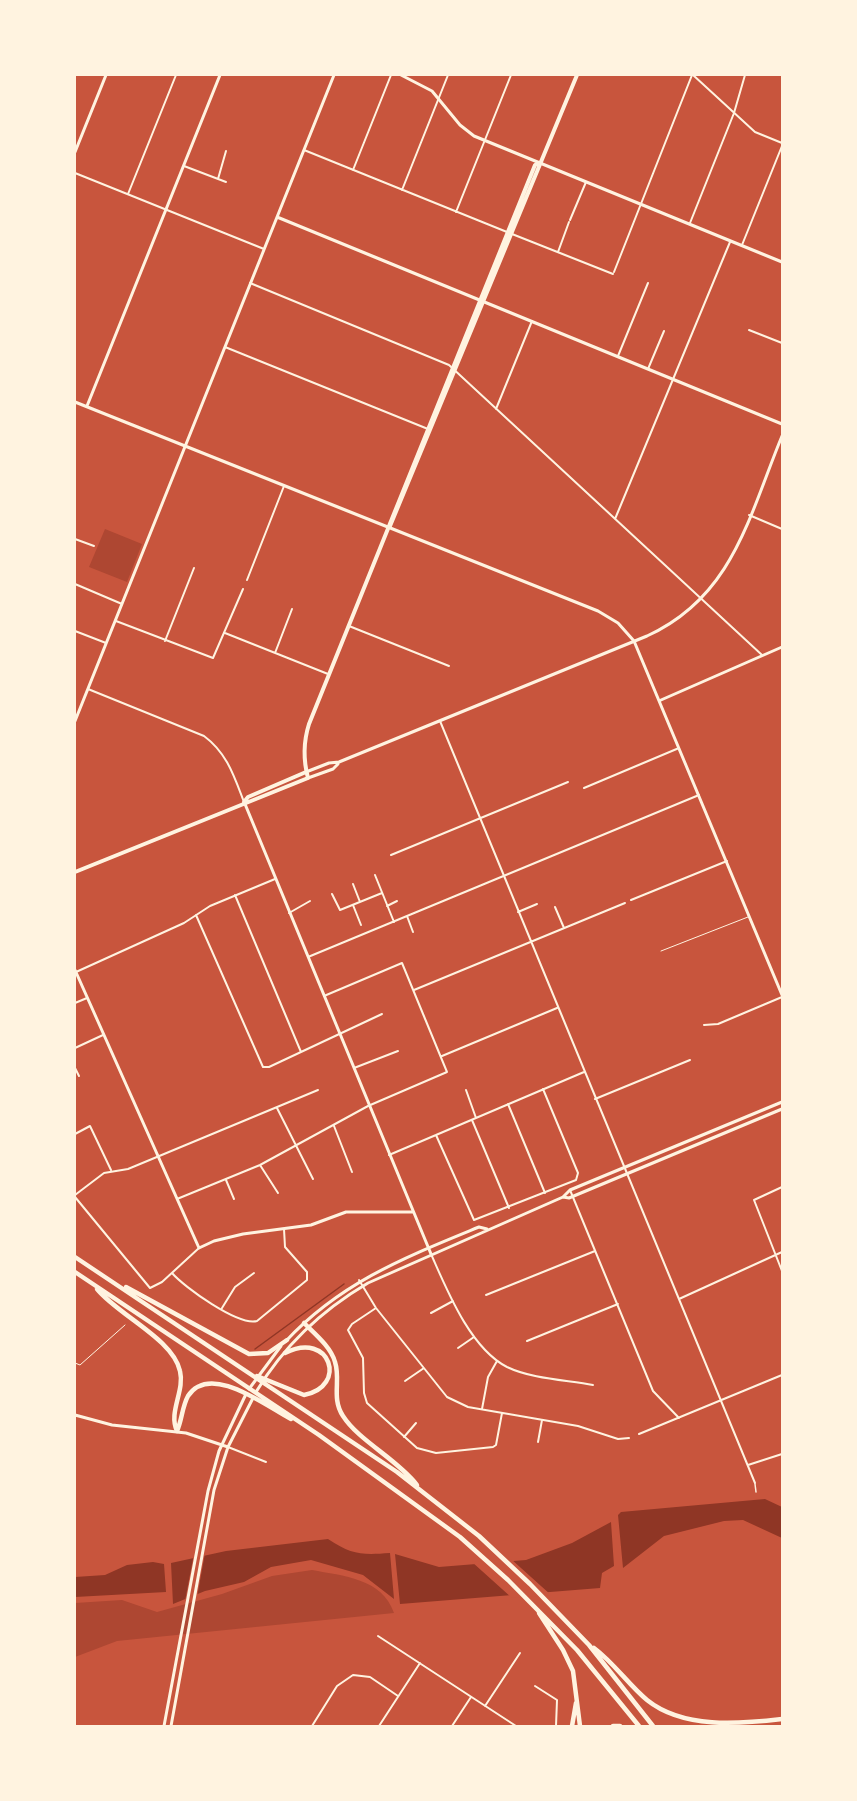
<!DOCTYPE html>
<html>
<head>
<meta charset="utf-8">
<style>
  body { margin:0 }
  #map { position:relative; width:857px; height:1801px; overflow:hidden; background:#c8553d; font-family:Jost,sans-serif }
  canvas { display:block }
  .frame { position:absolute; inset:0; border:76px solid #fff3e0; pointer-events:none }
</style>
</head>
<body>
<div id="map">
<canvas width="857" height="1801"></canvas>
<div class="frame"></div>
</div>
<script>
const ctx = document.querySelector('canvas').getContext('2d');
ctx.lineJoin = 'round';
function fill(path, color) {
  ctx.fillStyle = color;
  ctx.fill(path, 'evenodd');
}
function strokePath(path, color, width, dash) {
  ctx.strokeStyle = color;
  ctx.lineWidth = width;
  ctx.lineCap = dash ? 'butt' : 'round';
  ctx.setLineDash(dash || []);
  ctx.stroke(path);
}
const green = new Path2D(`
  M105 529 142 544 127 582 89 567Z
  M312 1570C343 1576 382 1578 394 1613L117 1641 75 1657V1603L122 1600 157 1612 222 1594 272 1576Z`);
const water = new Path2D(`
  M765 1499 782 1507V1538L743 1520 724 1521 664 1536 623 1568 618 1515 621 1512Z
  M611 1522 614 1566 602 1573 600 1588 400 1604 395 1554 439 1567 526 1560 572 1543Z
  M328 1539C352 1555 362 1555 390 1553L394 1599 363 1575 311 1560 271 1567 244 1582 205 1591 173 1604 171 1563 226 1551Z
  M153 1562 164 1564 166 1592 75 1597V1577L105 1575 127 1565Z`);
const pier = new Path2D(`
  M205 1553 197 1597 185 1601 194 1554Z
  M511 1559 551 1595 512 1598 472 1562Z`);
const stream = new Path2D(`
  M255 1349 344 1284`);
const service = new Path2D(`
  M661 951 748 917
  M75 1363 80 1365 125 1325`);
const pedestrian = new Path2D(`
  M755 1484 756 1492`);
const minor = new Path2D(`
  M693 75 755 132 782 143
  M304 150 507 232
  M184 166 226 182
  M353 170 391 75
  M75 173 264 249
  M218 179 226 151
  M402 190 448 75
  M128 194 176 75
  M456 212 511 75
  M570 220 586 182
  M690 223 734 113 745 75
  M512 234 613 274
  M742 245 782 146
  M558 252 569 222
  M614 272 692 75
  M250 283 449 365 762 655
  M749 330 782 343
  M225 347 428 429
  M618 356 648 283
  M648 369 664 331
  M496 409 532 321
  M749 515 782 529
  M615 519 730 242
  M75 539 94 546
  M247 580 284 486
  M75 584 122 604
  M116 621 213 658 243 589
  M349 626 449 666
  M75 631 106 643
  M225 633 328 674
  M165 641 194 568
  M275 653 292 609
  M88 689 204 736C227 753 234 776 244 802
  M440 721 755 1483
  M584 788 679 748
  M391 855 568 782
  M375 875 394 922
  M353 884 360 902
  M332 894 340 910 382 893
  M235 895 301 1052
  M631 900 727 861
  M353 905 361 925
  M387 906 397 901
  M555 907 564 928
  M518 912 537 904
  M289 913 310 901
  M196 915 263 1067H269L382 1014
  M407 916 413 932
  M308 957 699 795
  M76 972 184 923 210 906 275 879
  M414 990 625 903
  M75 1003 87 998
  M704 1025 718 1024 782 997
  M75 1048 103 1035
  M442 1056 557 1008
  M75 1068 79 1076
  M354 1068 398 1051
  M466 1090 476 1118
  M595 1099 690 1060
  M508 1104 545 1193
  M277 1108 313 1179
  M472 1120 509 1208
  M334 1126 352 1172
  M75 1134 90 1126 111 1170
  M436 1135 474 1220 576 1180 578 1173 543 1089
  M389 1155 584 1072
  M260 1165 278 1193
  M226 1180 234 1199
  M782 1187 754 1200 782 1271
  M570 1190 653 1391 679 1418
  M75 1195 104 1173 128 1169 318 1090
  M75 1197 150 1288 162 1282 199 1248
  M177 1199 260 1165 368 1106 447 1072 402 963 324 996
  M431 1254C447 1290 470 1348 507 1367 532 1379 566 1380 593 1385
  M172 1273C184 1287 238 1326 257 1321L307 1280V1272L285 1247 284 1229
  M359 1280 376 1308 447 1397 468 1407 578 1426 618 1439 629 1438
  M486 1295 595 1251
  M679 1299 782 1252
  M222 1308 235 1287 254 1273
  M376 1308 352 1324 348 1330 363 1358 364 1393 367 1403 417 1448 436 1453 493 1447 496 1445 502 1413
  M431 1313 453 1301
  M527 1341 618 1304
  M458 1348 474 1337
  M405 1381 424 1368
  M482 1409 488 1377 497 1361
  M639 1434 782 1375
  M404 1437 416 1423
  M538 1442 542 1420
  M228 1447 266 1462
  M748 1465 782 1454
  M378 1636 516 1726
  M535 1686 557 1700 556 1726
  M485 1706 520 1653
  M312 1726 337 1686 353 1675 370 1677 398 1696
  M379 1726 420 1663
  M452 1726 471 1697`);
const tertiary = new Path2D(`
  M401 75 432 91 460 125 474 136 782 262
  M75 152 106 75
  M277 217 782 424
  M75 402 598 611 618 623 634 641 782 995
  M87 406 220 75
  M661 700 782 647
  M75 721 334 75
  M245 804 431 1254
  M75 970 199 1248 214 1241 243 1234 311 1225 346 1212H413`);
const secondary = new Path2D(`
  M306 772 329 763 339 762 647 636C733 597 749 516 782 436
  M308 778 333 769 338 764
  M563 1197 569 1198 782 1109
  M286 1341C341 1282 406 1257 479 1227L487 1229
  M249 1389 281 1346
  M256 1392C283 1347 322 1310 368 1283L563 1197 570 1190 782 1102
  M75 1415 112 1425 186 1433 228 1447
  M164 1726 208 1491 219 1451 246 1394
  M171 1726 214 1490 228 1447 253 1398`);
const primary = new Path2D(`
  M390 526 577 75
  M244 802 248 797 306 772
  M75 872 308 778C303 759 303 743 309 724L535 165 541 162`);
const motorway = new Path2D(`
  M75 1257 397 1472 479 1536 530 1584 589 1645 653 1726
  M75 1272 319 1435 460 1537 508 1580 577 1650 639 1726
  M126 1287 249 1354 268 1353 287 1340
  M97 1289C118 1315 173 1339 180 1371 185 1391 168 1412 177 1431
  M304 1323C315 1334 331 1347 335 1362 341 1380 331 1398 343 1416 359 1441 397 1459 417 1485
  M257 1376 304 1395C348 1387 331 1330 285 1353
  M177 1431C182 1420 182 1407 188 1396 210 1362 266 1406 291 1419
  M539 1613 563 1650 573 1671 580 1726
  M594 1648C614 1663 628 1684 647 1700 683 1729 739 1724 782 1719
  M572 1726 576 1703
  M613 1726H620
  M721 1726 733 1724`);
fill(green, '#ae4732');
fill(water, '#8f3625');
fill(pier, '#c8553d');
strokePath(stream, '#8f3625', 1.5);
strokePath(service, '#fff3e0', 1);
strokePath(pedestrian, '#fff3e0', 1.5);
strokePath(minor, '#fff3e0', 2);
strokePath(tertiary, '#fff3e0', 3);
strokePath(secondary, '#fff3e0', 3);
strokePath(primary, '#fff3e0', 4);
strokePath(motorway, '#fff3e0', 4.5);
</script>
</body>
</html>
